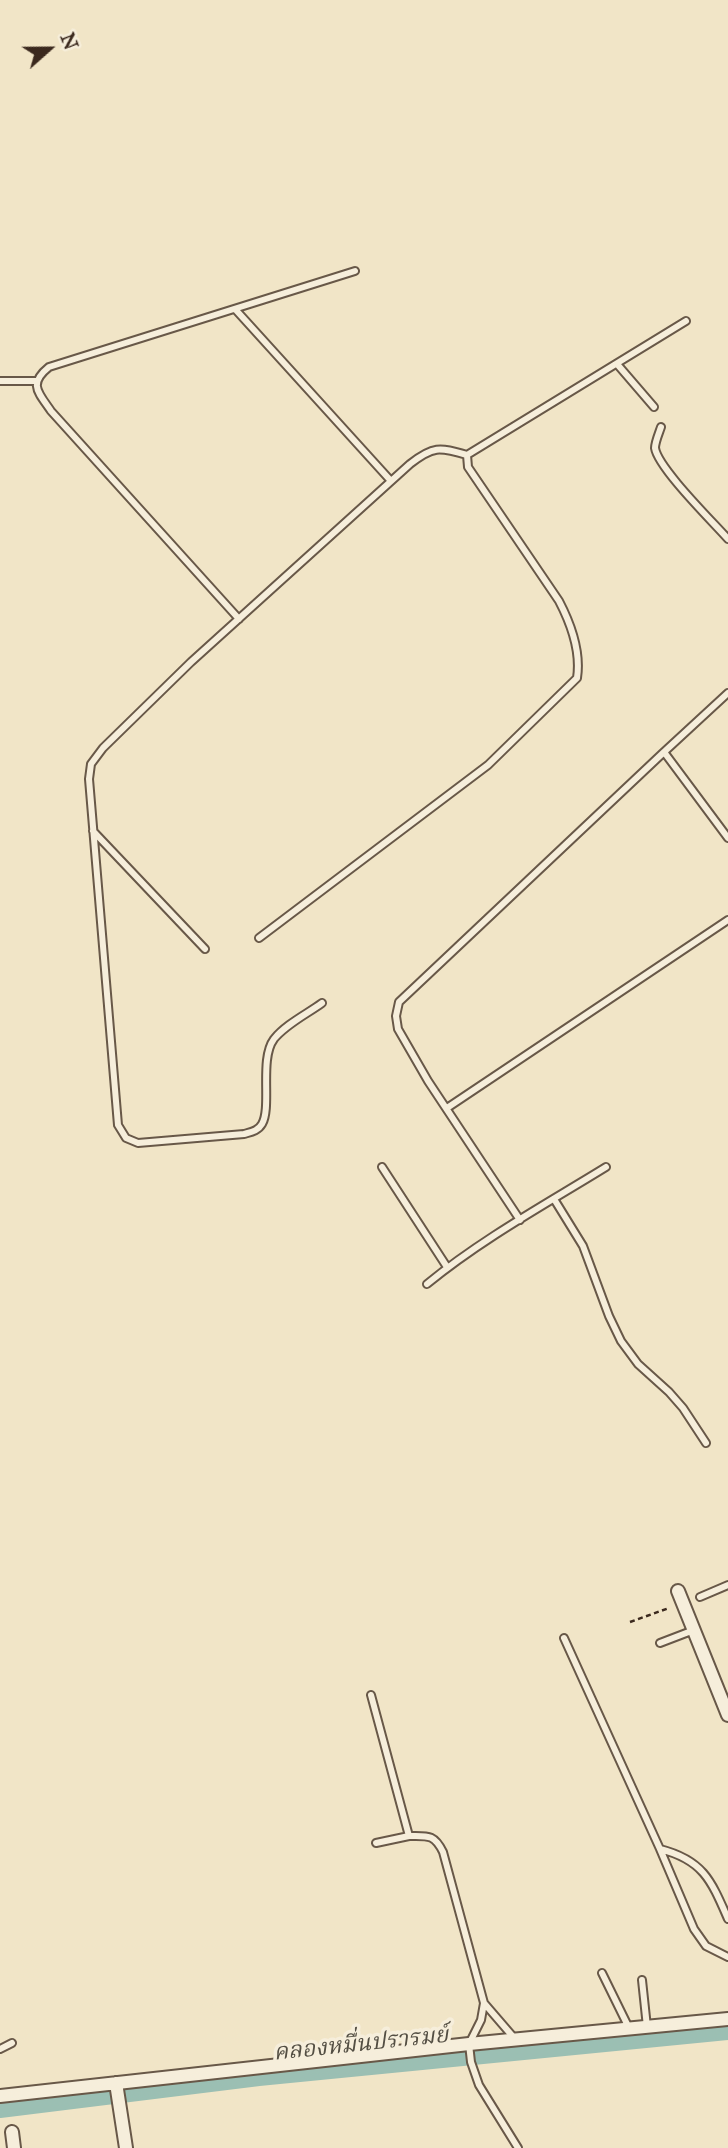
<!DOCTYPE html>
<html>
<head>
<meta charset="utf-8">
<style>
  body { margin:0 }
  #map { position:relative; width:728px; height:2148px; overflow:hidden; background:#f1e5c7; font-family:"IM FELL Great Primer",serif }
  canvas { display:block }
  .north { position:absolute; left:14px; top:14px; width:70px; height:70px; -webkit-text-stroke:5px #f6eedb; paint-order:stroke; rotate:69deg; font-size:19px; font-weight:700; line-height:28px; text-align:center; color:#3b291e }
  .north::after { content:''; display:block; margin:auto; width:24px; height:32px; background:#3b291e; clip-path:polygon(50% 0,100% 100%,50% 72%,0 100%) }
</style>
</head>
<body>
<div id="map">
<canvas width="728" height="2148"></canvas>
<div class="north">N</div>
</div>
<script>
const ctx = document.querySelector('canvas').getContext('2d');
ctx.lineJoin = 'round';
function strokePath(path, color, width, dash) {
  ctx.strokeStyle = color;
  ctx.lineWidth = width;
  ctx.lineCap = dash ? 'butt' : 'round';
  ctx.setLineDash(dash || []);
  ctx.stroke(path);
}
function label(font, color, halo, rows, align = 'center') {
  ctx.font = font + ' "IM FELL Great Primer","Noto Serif Thai",serif';
  ctx.lineWidth = 7;
  ctx.setLineDash([]);
  ctx.textBaseline = 'middle';
  ctx.strokeStyle = halo;
  ctx.fillStyle = color;
  for (const [text, x, y, turn = 0] of rows) {
    ctx.save();
    ctx.translate(x, y);
    ctx.rotate((+turn || 0) * Math.PI / 180);
    ctx.textAlign = isNaN(turn) ? turn : align;
    if (halo) ctx.strokeText(text, 0, 0);
    ctx.fillText(text, 0, 0);
    ctx.restore();
  }
}
const canal = new Path2D(`
  M0 2110 259 2078 728 2032`);
const path = new Path2D(`
  M630 1622 669 1608`);
const service = new Path2D(`
  M235 309 391 481
  M617 364 654 407
  M0 381H36
  M661 427C659 433 655 442 655 448 658 468 713 522 728 539
  M239 619 51 411C38 392 28 384 49 367L355 271
  M728 693 664 752 728 838
  M93 831 205 949
  M259 938 488 765 577 678C581 652 571 624 559 601L468 467 467 455 686 321
  M322 1003C307 1014 286 1024 274 1039 259 1059 272 1107 262 1124 258 1131 251 1132 244 1134L138 1143 126 1138 118 1125 89 779 91 764 103 748 191 662 410 464C433 446 439 447 467 455
  M447 1108 728 920
  M382 1167 447 1267
  M554 1199 583 1246 609 1316 621 1341 638 1364 669 1392 683 1408 706 1443
  M520 1220 428 1081 398 1029 396 1016 399 1002 664 752
  M427 1284C482 1239 546 1204 606 1167
  M700 1597 728 1585
  M564 1638 660 1849 694 1929 706 1946 728 1957
  M660 1643 694 1630
  M371 1695 409 1836 376 1843
  M409 1836C428 1836 434 1834 443 1852L484 2003 515 2039
  M660 1849C703 1860 711 1880 728 1919
  M602 1973 629 2028
  M642 1980 647 2027
  M484 2003 481 2020 469 2044 471 2062 479 2085 518 2148
  M0 2049 12 2043`);
const minor = new Path2D(`
  M678 1591 728 1715
  M116 2083 126 2148
  M0 2096 469 2044 728 2019
  M12 2132 14 2148`);
const waterNames = [
  ["คลองหมื่นปรารมย์",361,2045,-6]
];
strokePath(canal, '#9bbfb3', 16);
strokePath(service, '#685848', 10);
strokePath(minor, '#685848', 16);
strokePath(path, '#3b291e', 2.5, [5, 3.5]);
strokePath(service, '#f6eedb', 6);
strokePath(minor, '#f6eedb', 12);
label('italic 23px', '#534e43', '#f6eedb', waterNames);
</script>
</body>
</html>
